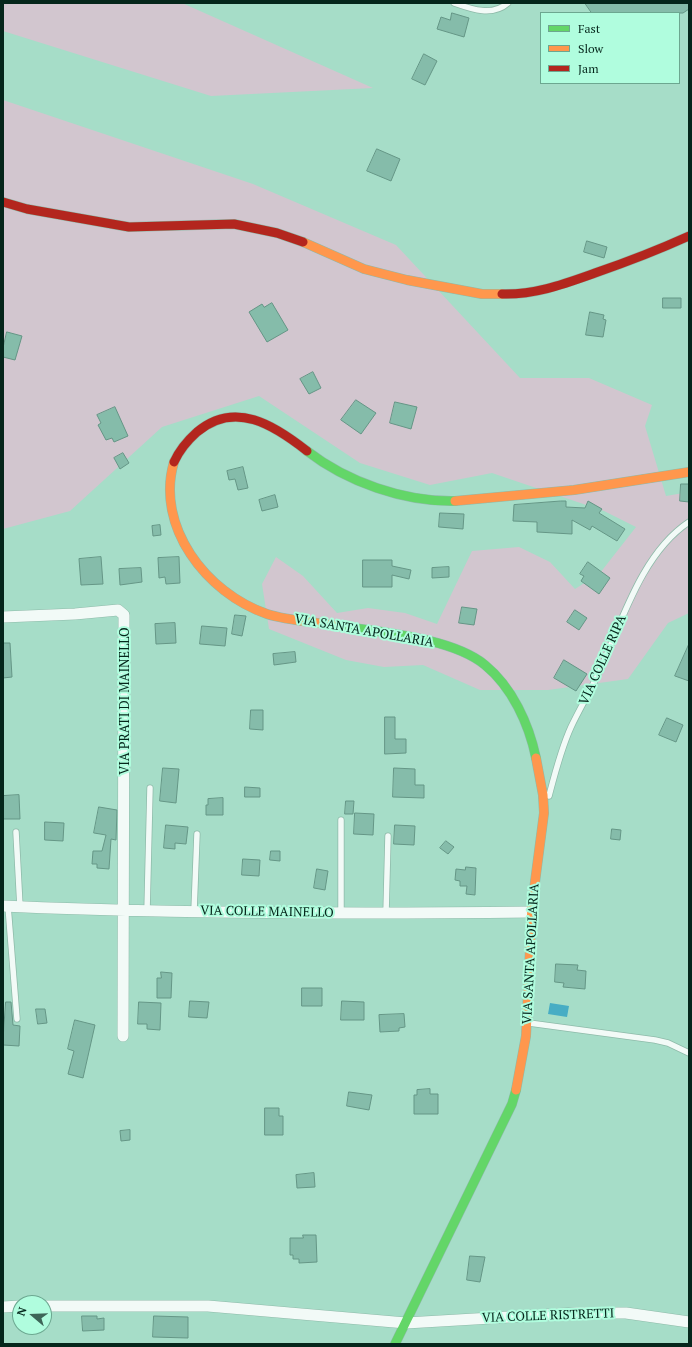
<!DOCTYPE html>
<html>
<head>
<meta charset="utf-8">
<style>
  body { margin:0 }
  #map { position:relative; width:692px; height:1347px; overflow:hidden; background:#a6ddc8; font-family:"PT Serif",serif }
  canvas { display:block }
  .frame { position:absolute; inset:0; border:4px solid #05261b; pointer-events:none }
  .legend { position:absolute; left:540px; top:12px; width:140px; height:72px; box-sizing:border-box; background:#b0fdde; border:1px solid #6ca790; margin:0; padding:5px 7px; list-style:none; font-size:12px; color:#05261b }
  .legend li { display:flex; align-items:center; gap:8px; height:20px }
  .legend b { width:20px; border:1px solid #6ca790 }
  .north { position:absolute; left:12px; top:1295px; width:40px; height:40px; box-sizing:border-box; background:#b0fdde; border:1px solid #6ca790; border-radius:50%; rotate:289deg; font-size:11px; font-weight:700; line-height:16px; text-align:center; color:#05261b }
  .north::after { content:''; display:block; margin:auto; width:14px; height:18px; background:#3d6658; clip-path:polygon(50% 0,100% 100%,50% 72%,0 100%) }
</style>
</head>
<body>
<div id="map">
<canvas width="692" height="1347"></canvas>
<div class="frame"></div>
<ul class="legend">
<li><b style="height:5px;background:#63d668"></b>Fast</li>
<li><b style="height:5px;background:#ff974d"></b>Slow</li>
<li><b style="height:5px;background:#b3261e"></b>Jam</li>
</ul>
<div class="north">N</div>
</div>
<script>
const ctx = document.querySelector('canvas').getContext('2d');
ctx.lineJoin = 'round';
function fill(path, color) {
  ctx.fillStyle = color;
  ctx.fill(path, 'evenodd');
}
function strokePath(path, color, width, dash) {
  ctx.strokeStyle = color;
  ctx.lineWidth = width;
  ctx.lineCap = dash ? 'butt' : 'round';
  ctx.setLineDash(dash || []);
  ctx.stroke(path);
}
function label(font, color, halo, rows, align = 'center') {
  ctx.font = font + ' "PT Serif",serif';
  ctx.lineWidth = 4;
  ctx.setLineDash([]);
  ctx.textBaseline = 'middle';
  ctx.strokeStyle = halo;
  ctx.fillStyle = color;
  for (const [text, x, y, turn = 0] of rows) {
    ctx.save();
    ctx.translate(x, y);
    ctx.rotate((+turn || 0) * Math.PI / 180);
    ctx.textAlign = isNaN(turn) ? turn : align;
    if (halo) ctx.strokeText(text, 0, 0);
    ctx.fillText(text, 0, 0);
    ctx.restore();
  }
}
const green = new Path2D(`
  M3 3H182L373 88 211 96 3 31Z
  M3 100 253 184 396 245 520 378H589L652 405 645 426 666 496 689 492V613L668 623 628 679 548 690H480L423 665 384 667 346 660 269 629 262 584 276 557 303 576 337 613 368 608 405 613 437 624 472 551 519 547 550 562 575 589 600 573 636 527 604 511 492 473 430 485 360 463 259 396 162 427 70 511 3 529Z`);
const water = new Path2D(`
  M550 1003 569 1006 567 1017 548 1014Z`);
const building = new Path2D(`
  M585 3H689V9L683 13H592Z
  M452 13 469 18 464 37 437 29 441 17 450 20Z
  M424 54 437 61 425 85 412 79Z
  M377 149 400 159 391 181 367 171Z
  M587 241 607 247 604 258 584 252Z
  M663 298H681V308H663Z
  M272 303 288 330 267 342 249 312 262 304 264 307Z
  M590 312 604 315 603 319 606 320 603 337 586 335Z
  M7 332 22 336 15 360 3 357V348Z
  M313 372 321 388 309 394 300 379Z
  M356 400 376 413 361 434 341 420Z
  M395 402 417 407 411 429 390 423Z
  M115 407 128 436 114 442 112 438 106 440 98 425 101 423 97 415Z
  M123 453 129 463 120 469 114 458Z
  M243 467 248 488 238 490 235 479 229 480 227 471Z
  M681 484H689V502L680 501Z
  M275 495 278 507 262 511 259 500Z
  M561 501H566V507L585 508 588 501 602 509 599 513 625 529 617 541 592 526 590 530 572 520V534L537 532V522L513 521 514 505Z
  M440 513 464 514 463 529 439 527Z
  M160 525 161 535 153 536 152 526Z
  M101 557 103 584 81 585 79 559Z
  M179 557 180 583 166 584 165 577 159 578 158 558Z
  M363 560H392V566L411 570 409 579 392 575V587H363Z
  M588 562 610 578 599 594 581 581 584 576 580 574Z
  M449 567V577L432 578V568Z
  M141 568 142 582 120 585 119 569Z
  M462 607 477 609 474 625 459 623Z
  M575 610 587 618 579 630 567 622Z
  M235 615 246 616 242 636 232 634Z
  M175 623 176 643 156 644 155 624Z
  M202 626 227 628 225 646 200 644Z
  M3 643H10L12 677 3 678Z
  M689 644V681L675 676Z
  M295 652 296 662 274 665 273 654Z
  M564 660 587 674 576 691 554 678Z
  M251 710H263V730L250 729Z
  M385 717H395V739H406V753L385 754Z
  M667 718 683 725 676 742 659 735Z
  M163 768 179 769 176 803 160 801Z
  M394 768 415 769V785H424V798L393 797Z
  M245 787 260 788V797H245Z
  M19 795 20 819H3V796Z
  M223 798V815H206V805H208V799Z
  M346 801H354L353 814H345Z
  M99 807 117 810 116 840 111 839 109 869 97 868V864H92L93 851H102L106 835 94 833Z
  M355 813 374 814 373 835 354 834Z
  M45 822 64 823 63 841 45 840Z
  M166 825 188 827 186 844 175 843V849L164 848Z
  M395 825 415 826 414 845 394 844Z
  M612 829 621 830 620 840 611 839Z
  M446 841 454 847 448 854 440 848Z
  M271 851H280V861L270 860Z
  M243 859 260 860 259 876 242 875Z
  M466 867 476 868 475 895 466 894 467 886H460V881L455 880 456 869 465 870Z
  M317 869 328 871 325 890 314 888Z
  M556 964 578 965 577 970 586 971 585 989 563 987 564 983 555 982Z
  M161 972 172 973 171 998H157V978H161Z
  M302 988H322V1006H302Z
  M190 1001 209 1002 207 1018 189 1017Z
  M342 1001 364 1002V1020H341Z
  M6 1002H11L13 1025 20 1026 19 1046 3 1045Z
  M139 1002 161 1003 160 1030 147 1029V1024H138Z
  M36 1009H45L47 1023 38 1024Z
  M404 1014 405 1027 399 1028V1031L380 1032 379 1015Z
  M75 1020 95 1025 83 1078 68 1074 74 1051 68 1049Z
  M430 1089V1094H438V1114H414V1095H417V1090Z
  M349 1092 372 1095 369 1110 347 1106Z
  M265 1108H279V1116H283V1135H265Z
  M130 1130V1140L121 1141 120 1131Z
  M314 1173 315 1187 297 1188 296 1175Z
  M303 1235H316L317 1262 299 1263V1259H293V1255H290V1238H303Z
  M470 1256 485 1257 480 1282 467 1280Z
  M82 1316H97V1319L104 1318V1330L83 1331Z
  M154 1316 188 1317V1338L153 1337Z`);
const lane = new Path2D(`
  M454 3C471 9 492 17 508 3
  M549 796C555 773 561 749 571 727 580 708 591 690 600 670 622 621 642 553 689 522
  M16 832 20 907
  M8 906 17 1019
  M147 911 150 788
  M194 911 197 834
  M341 913V820
  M386 913 388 836
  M529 1023 655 1040 668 1043 689 1053`);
const street = new Path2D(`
  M3 617 75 614 118 610 124 615 123 1036
  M3 906C179 914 355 914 531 912
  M44 1306H208L406 1323 577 1313H626L689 1322
  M3 1307 20 1306`);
const fast = new Path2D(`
  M307 451C347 482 404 502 455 501
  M333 625C376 632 451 637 485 665 512 687 529 724 536 758
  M395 1344 512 1104 516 1090`);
const slow = new Path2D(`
  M303 242 364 269 407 280 482 294H502
  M174 462C155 526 206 593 267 614 285 620 313 622 333 625
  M455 501 574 490 689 472
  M516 1090 526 1036 532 905 544 813 543 795 536 758`);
const jam = new Path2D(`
  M3 202 27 209 129 227 234 224 277 233 303 242
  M502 294C535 295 564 284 595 273 627 262 658 250 689 236
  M174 462C179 451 188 440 197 432 235 400 274 425 307 451`);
const streetNames = [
  ["VIA SANTA APOLLARIA",364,631,10],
  ["VIA COLLE RIPA",603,660,-66],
  ["VIA PRATI DI MAINELLO",125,701,-90],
  ["VIA COLLE MAINELLO",267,912,1],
  ["VIA SANTA APOLLARIA",531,954,-87],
  ["VIA COLLE RISTRETTI",548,1316,-2]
];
fill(green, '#d2c6cf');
fill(water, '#47adc4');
fill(building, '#85bcaa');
strokePath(building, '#659686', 1);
strokePath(lane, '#8ebaa9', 7);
strokePath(street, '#8ebaa9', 12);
strokePath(fast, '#8ebaa9', 10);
strokePath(slow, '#8ebaa9', 10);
strokePath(jam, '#8ebaa9', 10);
strokePath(lane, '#f2faf7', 5.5);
strokePath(street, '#f2faf7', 11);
strokePath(fast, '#63d668', 9);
strokePath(slow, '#ff974d', 9);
strokePath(jam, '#b3261e', 9);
label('13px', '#05261b', '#b0fdde', streetNames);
</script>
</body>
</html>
